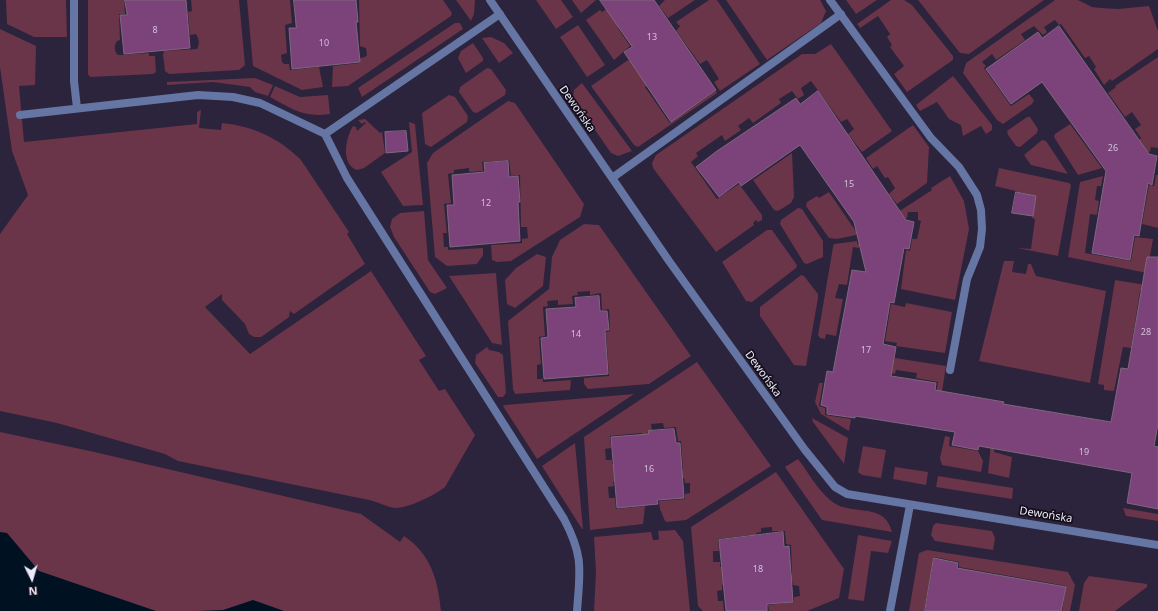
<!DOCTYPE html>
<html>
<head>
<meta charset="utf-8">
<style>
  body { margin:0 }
  #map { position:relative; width:1158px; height:611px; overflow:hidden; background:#2c233d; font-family:"Noto Sans",sans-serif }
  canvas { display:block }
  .north { position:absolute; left:12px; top:559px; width:40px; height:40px; -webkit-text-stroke:3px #130f1a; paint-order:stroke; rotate:175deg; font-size:11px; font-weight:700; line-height:16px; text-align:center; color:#eee9fa }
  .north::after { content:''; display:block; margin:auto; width:14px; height:18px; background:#eee9fa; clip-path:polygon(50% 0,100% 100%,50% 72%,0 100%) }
</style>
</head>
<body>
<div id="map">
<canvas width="1158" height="611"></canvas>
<div class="north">N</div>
</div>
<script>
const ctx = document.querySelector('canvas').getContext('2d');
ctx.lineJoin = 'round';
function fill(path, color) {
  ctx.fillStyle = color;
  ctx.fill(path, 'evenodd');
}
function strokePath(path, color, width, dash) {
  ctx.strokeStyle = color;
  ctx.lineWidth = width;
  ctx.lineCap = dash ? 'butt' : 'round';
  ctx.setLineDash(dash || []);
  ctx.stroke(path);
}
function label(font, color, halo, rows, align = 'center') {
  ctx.font = font + ' "Noto Sans",sans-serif';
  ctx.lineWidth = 3.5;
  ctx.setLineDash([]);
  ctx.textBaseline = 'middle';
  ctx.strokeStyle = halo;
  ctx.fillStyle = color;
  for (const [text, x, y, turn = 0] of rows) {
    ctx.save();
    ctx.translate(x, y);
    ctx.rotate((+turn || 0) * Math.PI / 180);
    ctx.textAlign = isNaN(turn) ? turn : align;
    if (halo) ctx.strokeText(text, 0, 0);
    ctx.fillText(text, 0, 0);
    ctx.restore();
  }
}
const green = new Path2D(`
  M6 0H66L67 37H34L7 24Z
  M88 0H124L125 14H119L120 40 117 41C114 46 114 51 118 55L149 53V56H155L156 72 153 74 90 77 88 74Z
  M191 0H239L245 65 239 70 169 74 165 71 163 55 164 51 197 49C200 44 199 39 196 34L190 35 188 12 192 11Z
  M247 0H290L292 23 285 25 287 53 281 55 282 62 284 64H289L290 70 319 67 323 87 302 90 253 66Z
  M359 0H443L452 13 451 16 348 86 332 87 333 66 360 63V58L365 57 367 55 366 48 360 46Z
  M456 0H475L474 14 471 21Z
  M536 0H561L573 17 556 29Z
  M572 0H596L581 13Z
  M665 0H695L668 18 659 6Z
  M709 0H717L760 64 720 91 714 82 719 79 707 60 700 64 676 31 680 26 676 22Z
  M726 0H820L826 11 821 23 767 60Z
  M846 0H877L856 14Z
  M891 0H904L912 5 953 56V60L907 92 894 74 904 66 890 47 892 45 887 37 890 34 878 16 860 28 857 24Z
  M918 0H1044L969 54 960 53Z
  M1055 0H1078L1092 7 1101 8 1118 9 1149 6 1158 31V49L1112 81 1110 79 1104 85 1094 69 1096 67 1089 56 1085 58 1061 24 1059 25 1055 20 1044 27 1047 32 1043 35 1034 26 1021 34 1025 40 996 60 992 54 982 62 986 66 984 68 1011 106 1029 94 1034 100 1032 104 1003 124 997 120 963 73 966 63Z
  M610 7 622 24 618 28 630 46 614 60 586 20 600 10 602 12Z
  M455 23H460L463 29 362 97 358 88Z
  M578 25 605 65 587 77 560 37Z
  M0 29 36 46 35 85 19 86 24 142 197 124V112L201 110 199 128 221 130 222 123C253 126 279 138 301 160L349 232 347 234 365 264 294 314 290 311 289 317 285 320 261 337H254L249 334 245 324 222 300V294L205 307 250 354 371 271 426 356 419 360 439 391 445 389 475 435 445 487C435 495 409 508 396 508 389 508 376 501 369 500L178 461 165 454 57 423 0 411V234L28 195 12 151 0 67Z
  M491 37 504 43 513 53 499 63 482 38Z
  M473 43 483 58V61L466 73 458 58 461 51Z
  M831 44 892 131 862 152 848 134 854 129 847 119 841 122 811 81 801 88 804 95 798 99 792 91 779 99 781 103 753 123 749 118 738 126 741 130 725 141 722 135 696 153 698 156 691 162 717 199 739 184 762 215V220L758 222 756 220 753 223 754 225 716 252 653 168 652 163 656 155 802 54H815Z
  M637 56 654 81 645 87 670 123 716 91 717 93 638 147 634 145 591 86 628 60 629 61Z
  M1158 57V148L1151 147 1150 152 1142 151 1136 143 1141 138 1135 129 1141 125 1132 112 1125 117 1108 93 1116 87 1115 86Z
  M487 68 491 69 506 90 505 95 477 113 473 112 459 92 460 87Z
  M953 76 992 125V130L986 134 981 126 963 136 961 125 949 119 937 102 920 111 916 105Z
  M255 78 273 85 268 96 255 92 250 87 213 82 167 85V82Z
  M582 83 632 151 618 156 611 153 573 98 574 90Z
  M275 86 300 97 328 95 330 114C304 118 292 109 270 97Z
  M449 95 455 97 468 116 467 122 431 147 425 144 422 113Z
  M508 101 515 103 584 204 580 217 511 261 497 262 492 260 491 245 522 243V239L528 238 527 227H521L520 175 511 176 509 160 482 162 483 171 469 172V168L454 170V173L448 174 451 203 444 204 447 233H443L444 247H448V250L483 248V255L477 264 447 266 435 257 427 163 433 153Z
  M1027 117H1030L1038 129 1037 133 1020 147 1016 146 1008 135 1007 131Z
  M365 119 380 133 382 132 385 153 364 168 357 170C340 164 346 137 353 126L356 127 357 131 366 123 365 122 362 124 358 120Z
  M409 122 415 124 423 205 403 206 381 172 412 152Z
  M1070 124 1102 168 1078 175 1054 137 1055 134Z
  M913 125 929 147 927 183 897 204 889 194 895 188 888 177 885 178 877 166 873 169 866 158Z
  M1042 140 1046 141 1068 174 1031 165 1024 155Z
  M792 153 794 197 791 203 778 211 774 210 753 180Z
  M999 168 1069 183 1071 185 1058 256 1017 248 1031 249 1035 219 1032 218 1036 196 995 186Z
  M1156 175H1158V228L1142 224 1149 185 1154 186Z
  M950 176 964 201 969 229 955 300 901 289 906 250 910 251 912 239H917L921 221 918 220V212H908L907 218 900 217 898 212 932 190 931 188Z
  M1103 176 1101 186H1097L1095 200 1099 201 1097 215 1090 214 1085 253 1131 261 1135 237 1153 239 1147 273 1068 257 1080 182Z
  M829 192 857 233 856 235 837 239 829 238 806 206 807 202 817 196 819 198Z
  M798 208 802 209 823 241V257L807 264 804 263 780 224 781 220Z
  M424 211 428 260 447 288 435 294 430 292 394 237 390 227 392 219 400 213Z
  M584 224 599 225 691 356 649 384 588 389 584 384V378L609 376 606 332 610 331 609 309 602 310 601 293 590 295V291L577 292 578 295 572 296 573 304 558 305V300L547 301 548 306 543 307 545 336 539 337 541 364 537 365V379H543V382L571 380 570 390 515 394 513 389 508 321 549 289 552 257 560 240Z
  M767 230H772L797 265 796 268 752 302 746 301 722 262Z
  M857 241V244L860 243 859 248 853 247 847 285 839 284 835 298 843 299 836 336 826 334 825 339 820 338 818 335 833 247 834 244Z
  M537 254 546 257 543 286 515 308 507 304 505 280 516 268Z
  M1004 261H1014L1012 272 1026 274 1028 264H1031L1036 276 1106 291 1090 383 979 361Z
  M496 273 502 345 492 343 449 276Z
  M801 275 804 276 818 294V298L806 366 794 365 760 316V307Z
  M1115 280 1158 287V294L1140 291 1131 348 1123 347 1114 391 1104 390V385L1098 384Z
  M906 303 952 312 945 353 896 346 897 343 885 341 891 304 905 307Z
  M487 347 489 350 499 352 503 355 506 393 503 397H498L475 363 476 355Z
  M884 358 894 360 895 358 946 366 936 430 931 429 938 382 916 378 917 373 896 370 895 374 881 371Z
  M697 362 771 466 686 520 667 522 665 521 660 509 659 501 685 499V494L690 493V483H685L684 478H681L680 470H683L681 441H678L676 427 664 428 663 423 651 424 652 430H647L648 434 642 435V433L610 436 611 448 605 449 606 460H612V464H616L617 481 613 482 614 486 608 487 609 498H615L616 509 645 506 643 524 590 530 584 437Z
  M819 383H823L819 406 825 408V415L851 419 849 431 821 414 815 402Z
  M634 394 537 459 503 406 505 405Z
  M812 418 848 438 844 464 813 422Z
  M0 432 90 451 361 514 400 542 404 536C431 554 438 580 441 611H0Z
  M945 436 950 437 949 446 978 451 983 461 981 472 942 465 940 458Z
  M575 443 583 529H582L542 466Z
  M991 443H995L994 452 1012 457 1009 478 988 473Z
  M863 446 886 450 881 478 862 475 858 472Z
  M798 459C808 472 817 489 830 500 851 518 884 500 892 532L822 520 785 467Z
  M895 467 928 472 926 485 893 479Z
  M776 472 844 569 839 598 807 611H769L768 605 794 602V597L800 596 799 586 793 585 792 581H790L789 575 792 574 791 545 786 544 785 531H772V527L761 528V532L756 533V537L751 538 750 535 718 539 719 551H713V562H720V567H724L725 584 722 585V590L717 591 718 601H723L724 611H703L698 606 691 527Z
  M938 476 1013 488 1012 499 936 487Z
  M1123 508 1158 514V521L1126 516Z
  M936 523 992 531 995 538 993 550 935 541 931 535 933 526Z
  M675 530 683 541 690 611H594L596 572 594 537 651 532 653 540H657L659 539 658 531Z
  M858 535 892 541 888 553 871 551 864 601 848 599Z
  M927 550 1068 572 1075 585 1070 611H1062L1066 586 959 567V562L934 557 924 611H909L919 553Z
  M1089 576 1147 584V587L1115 611H1079L1084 583Z`);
const water = new Path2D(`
  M0 532 7 533 39 571 156 611H0Z
  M253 600 284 611H198L223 610Z`);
const building = new Path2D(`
  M125 0H186L190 48 124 54 120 15H127Z
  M294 0H356L358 22H356L360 62 292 69 289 28H296Z
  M600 0H654L716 90 671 122 624 52 632 47Z
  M1059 26 1149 154 1157 156 1152 185 1148 183 1139 236 1134 235 1130 260 1092 253 1106 171 1042 82 1011 104 986 69 1038 32 1042 38Z
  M818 91 906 220 914 222 909 249 904 248 894 303 890 302 883 344 896 347 891 376 936 383 935 390 1004 402 1003 404 1111 422 1121 368 1128 369 1147 257H1158V424L1154 446 1158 447V509L1127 503 1132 473 979 446 978 450 952 445 955 432 855 416V418L827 414V407L821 405 827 371 833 372 852 270 866 272 854 222 800 145 741 186 739 182 719 197 696 167 717 151 796 98 800 104Z
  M406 131 408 151 386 153 385 132Z
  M508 161 509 177 518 176 520 202H518L520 241 450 247 447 205H454L452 175 485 172 484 163Z
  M1016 192 1036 196 1033 216 1012 213Z
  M599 296 600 311H607L609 330H605L608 374 544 379 541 338 548 337 546 309 576 307 575 298Z
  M674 429 676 443H680L684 498 657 500 658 504 617 508 611 437 649 434 648 431Z
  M783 532 784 547 789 546 793 602 767 604V611H726L719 540Z
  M934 558 958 563 957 568 1066 587 1061 611H925Z`);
const street = new Path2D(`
  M74 0V81L77 108
  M490 0 669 261 805 450 835 487 847 494 1158 545
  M830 0 931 138 959 167 977 195 981 210 982 229 980 247 967 279 950 370
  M20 115 198 95 233 97 260 103 325 134 347 178 564 519C584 557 580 570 577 611
  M325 134 500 14
  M612 178 841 14
  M890 611 910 505`);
const numberNames = [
  ["8",155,30],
  ["13",652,37],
  ["10",324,43],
  ["26",1113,148],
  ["15",849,184],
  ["12",486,203],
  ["28",1146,332],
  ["14",576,334],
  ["17",866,350],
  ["19",1084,452],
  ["16",649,469],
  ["18",758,569]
];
const streetNames = [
  ["Dewońska",577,109,55],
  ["Dewońska",763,374,54],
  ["Dewońska",1046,515,9]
];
fill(green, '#6a3449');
fill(water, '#001121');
fill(building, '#7b437a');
strokePath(building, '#7f677e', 1);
strokePath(street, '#6575a4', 8);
label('9px', '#d1c0da', null, numberNames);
label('11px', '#eee9fa', '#130f1a', streetNames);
</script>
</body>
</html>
